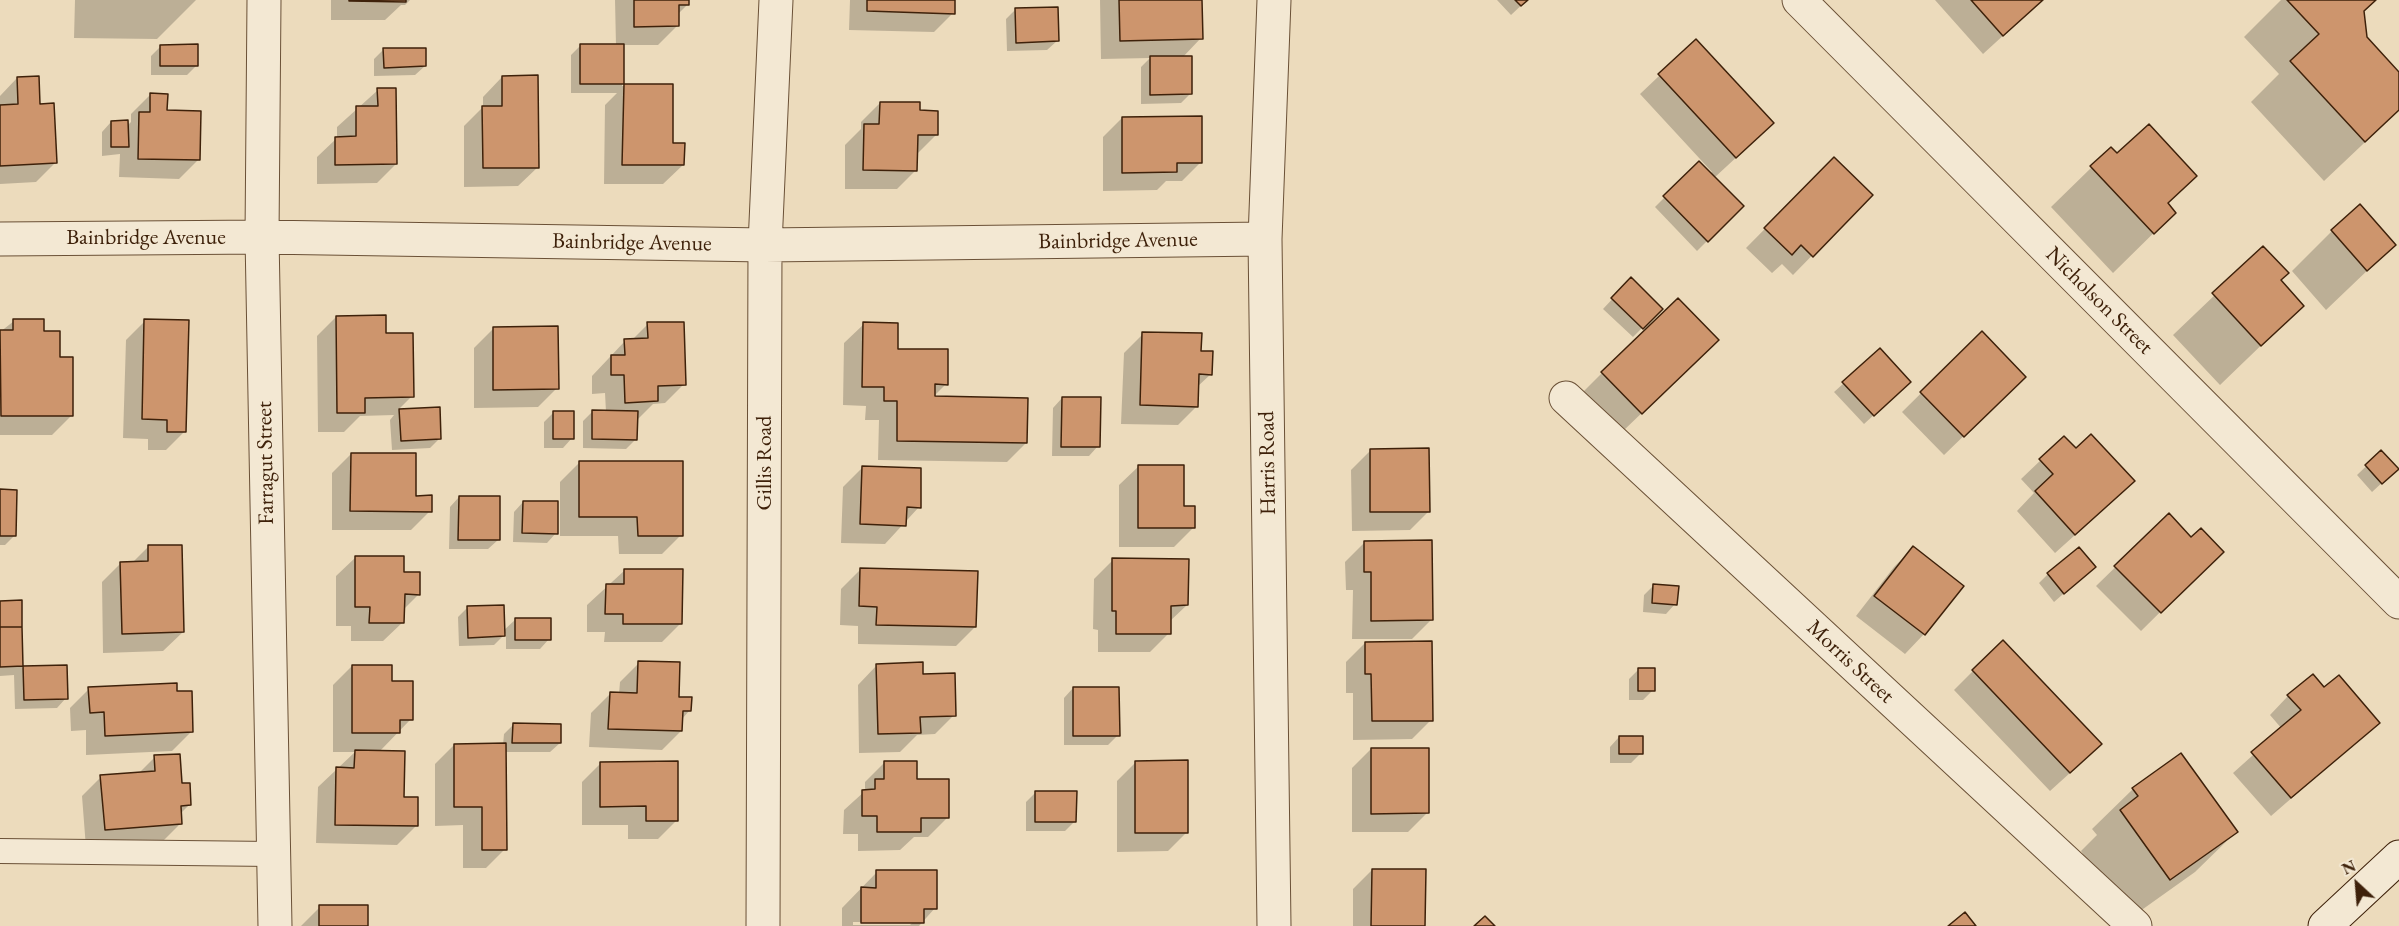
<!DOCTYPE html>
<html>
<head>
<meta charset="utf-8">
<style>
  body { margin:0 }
  #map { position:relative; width:2399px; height:926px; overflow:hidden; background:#ecdbbc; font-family:"EB Garamond",serif }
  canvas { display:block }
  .north { position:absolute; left:2327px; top:854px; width:60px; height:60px; -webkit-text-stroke:4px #f3e8d3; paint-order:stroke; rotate:334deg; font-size:16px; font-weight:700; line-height:24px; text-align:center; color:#3e210a }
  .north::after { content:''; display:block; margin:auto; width:21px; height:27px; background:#3e210a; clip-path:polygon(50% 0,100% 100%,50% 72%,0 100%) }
</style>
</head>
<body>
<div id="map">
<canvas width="2399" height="926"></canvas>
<div class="north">N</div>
</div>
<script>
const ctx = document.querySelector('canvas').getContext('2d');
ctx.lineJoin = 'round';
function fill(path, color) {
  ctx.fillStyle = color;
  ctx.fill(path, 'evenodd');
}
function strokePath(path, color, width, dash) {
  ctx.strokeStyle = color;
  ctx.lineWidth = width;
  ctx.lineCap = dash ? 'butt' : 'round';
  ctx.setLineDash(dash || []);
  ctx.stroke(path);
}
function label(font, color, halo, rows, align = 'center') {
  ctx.font = font + ' "EB Garamond",serif';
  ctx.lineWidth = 6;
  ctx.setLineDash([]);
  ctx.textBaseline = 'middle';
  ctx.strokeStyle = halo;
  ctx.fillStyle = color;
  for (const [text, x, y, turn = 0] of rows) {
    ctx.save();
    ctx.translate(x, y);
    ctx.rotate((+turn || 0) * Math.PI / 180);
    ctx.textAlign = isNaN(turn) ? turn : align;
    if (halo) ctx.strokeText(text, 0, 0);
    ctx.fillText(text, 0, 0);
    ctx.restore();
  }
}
const shadow = new Path2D(`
  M75 0H196L157 39 74 38Z
  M331 0H410L405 5H401L385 20H331Z
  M615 0H688V4L677 15V26L658 45H622V86H672V144L683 165 663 184H604L605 105 617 93H571V55L581 45 616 46Z
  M850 0H954L953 13 934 32 849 30Z
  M1100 0H1201V38L1182 58 1190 94 1181 103 1141 104V67L1150 58 1101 59Z
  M1497 0H1527L1511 15Z
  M1935 0H2042L1983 54Z
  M2281 0H2376L2363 13 2365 38 2399 74V110L2324 181 2251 102 2279 74 2244 37Z
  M1016 9 1057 41 1047 50 1007 51 1006 19Z
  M1696 41 1753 142 1714 178 1742 206 1697 251 1655 207 1699 163 1710 174 1712 172 1640 94Z
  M161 46 197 65 187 75H151V56Z
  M383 50 425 66 415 75 374 76V59Z
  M502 77 538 167 518 186 464 187V126L483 107V97Z
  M17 78 38 106 55 163 36 182 0 184V96Z
  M378 90 396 164 377 183 317 184V157L337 138V127Z
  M150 95 166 112 198 160 179 179 119 177 120 154 102 156V132L111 122 127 126 131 122V114Z
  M880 103 919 112 936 135 916 155V170L897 189H845V145L861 129V122Z
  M1122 118 1201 162 1182 181H1166L1157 190 1103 191V137Z
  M2117 155 2174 213 2113 273 2051 207 2092 167Z
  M1834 159 1871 195 1793 275 1782 264 1772 273 1746 248Z
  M2332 231 2394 245 2326 310 2292 271Z
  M2263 249 2279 281 2302 306 2220 385 2173 335Z
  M1631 279 1661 309 1633 337 1603 309Z
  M336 317 385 335 412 396 398 410 438 408 440 438 430 448 392 450 390 420 394 415 360 416 344 432H318L317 336Z
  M14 321 42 333 59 359 71 416 52 435H0V332Z
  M145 321 185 431 166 450H148V439L123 438 126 340Z
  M648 324 684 384 665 403 653 404 636 421V439L626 449 583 448V421L593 411 606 412 605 393 592 394V376L625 341H631Z
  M864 324 946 384 933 397 1026 443 1007 462 878 460 879 420H865L866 406 843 405 844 343Z
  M493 329 557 388 538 407 474 408V348Z
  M1982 333 2005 396 1944 455 1902 412Z
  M1143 334 1199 352 1211 374 1197 387V406L1178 425 1121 424 1124 353Z
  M1698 359 1622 432 1583 392 1602 373Z
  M1844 383 1900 391 1864 424 1834 392Z
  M1062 398 1098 446 1089 456H1052L1053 408Z
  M554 412 572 438 563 448H544V422Z
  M2064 438 2114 500 2055 553 2017 511 2034 493 2021 479Z
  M1370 451 1429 511 1410 530 1352 531 1351 470Z
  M2381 452 2397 469 2372 492 2357 475Z
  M351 454 415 497 430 511 411 530H332V473Z
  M579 463 681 535 662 554H619L618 536H560V482Z
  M1139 466 1182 507 1193 528 1174 547H1119V485Z
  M862 468 919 507 885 544 841 543 843 487Z
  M0 491 15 535 5 545H0Z
  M459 497 498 540 488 549H449L450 507Z
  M523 502 556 533 547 543 513 542 514 512Z
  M2169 515 2191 539 2221 552 2141 631 2096 586Z
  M1365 542 1431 620 1412 639H1352L1353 590H1346L1345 562Z
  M149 546 183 632 163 651 103 653 102 582 121 563H132Z
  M1913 548 1962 586 1924 634 1905 654 1856 616 1894 567Z
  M356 557 403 574 419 594 403 610V622L383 641H351V626H336V576Z
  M1113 560 1187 605 1169 622V633L1150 652H1098V630L1093 629 1094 579Z
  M2094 567 2054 602 2039 583 2048 574Z
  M625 570 681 623 662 642H604L605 632H587V605Z
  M860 570 975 627 956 646 858 644V626L840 625 841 589Z
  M1654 585 1675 604 1666 614 1643 612 1644 595Z
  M0 602H20L22 668 66 667V698L57 708 15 709 14 675 0 676Z
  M467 608 503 631 516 619 549 639 540 649H506V633L494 645 459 646 458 617Z
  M1365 643 1431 720 1412 739 1353 740V693H1346V662Z
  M639 663 690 710 682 719 681 731 662 750 589 747 591 713 610 694H619L620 682Z
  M877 665 921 675 954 715 935 734 917 735 900 752 859 753 858 685Z
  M352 666 390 682 411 719 379 752 416 826 397 845 316 843 318 787 355 752H333V685Z
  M1638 670 1653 690 1643 700H1629V679Z
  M1973 671 2081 763 2050 791 1954 690Z
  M1073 688 1118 735 1108 745H1064V698Z
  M89 689 175 693 191 732 172 751 86 755V730L71 731 70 708Z
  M2323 689 2378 723 2271 816 2233 773 2282 729 2270 715 2288 696Z
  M513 725 560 743 550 752H505V849L486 868H463V825L435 826V764L454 745H503L504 734Z
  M1619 737 1641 753 1631 763H1610V747Z
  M1371 749 1427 813 1408 832H1352V768Z
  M2180 755 2236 832 2195 872 2129 919 2081 851 2097 835 2092 829 2133 789Z
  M155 757 180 785 190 804 180 814 181 823 162 842 86 848 82 796 101 777 138 774Z
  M1136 762 1187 832 1168 851 1117 852V781Z
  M601 763 677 820 658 839H628V825H582V782Z
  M884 763 916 781 947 818 928 837H914L900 850 858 851V834H843L844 810 865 791V782Z
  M1036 792 1075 821 1065 831H1026V802Z
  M1372 870 1424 926H1353V889Z
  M877 872 935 908 919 926H842V908ZM853 922H913L910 925H853Z
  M320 907 366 926H301Z`);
const building = new Path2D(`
  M349 0H406V2L349 1Z
  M634 0H689V5H679V26L634 27Z
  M867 0H955V14L867 11Z
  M1119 0H1202L1203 39 1120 41Z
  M1515 0H1528L1521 6Z
  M1971 0H2043L2003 36Z
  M2287 0H2376L2364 11 2367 37 2399 72V110L2365 142 2290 61 2319 34Z
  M1058 7 1059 41 1016 43 1015 8Z
  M1696 39 1774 123 1736 158 1658 74Z
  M198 44V66H160V45Z
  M580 44H624V84H580Z
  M383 48H426V66L384 68Z
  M1150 56H1192V94L1150 95Z
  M538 75 539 168H483L482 106H502V76Z
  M39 76 40 104 54 103 57 163 0 166V105L18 104 17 77Z
  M624 84H673V143H685L684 165H622Z
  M377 88H396L397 164 335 165V137L356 136V106H378Z
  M150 93 168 94 167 110 201 111 200 160 138 159 139 112H150Z
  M880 102H920V110L938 111V135H918L917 171 863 170 864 124H879Z
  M1202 116V163H1177V172L1122 173V117Z
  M128 120 129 147H111V121Z
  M2149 124 2197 176 2168 203 2176 213 2154 234 2090 166 2111 147 2117 153Z
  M1834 157 1873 195 1813 257 1801 245 1792 255 1764 228Z
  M1699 161 1744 206 1708 242 1663 196Z
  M2360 204 2396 245 2367 271 2331 230Z
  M2263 246 2289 273 2281 280 2304 306 2261 346 2212 293Z
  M1631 277 1663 309 1643 329 1611 298Z
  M1678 298 1719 340 1642 414 1601 372Z
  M386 315V333H413L414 397 365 398V413H337L336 316Z
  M13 319H44V331H60V357H73V416H1L0 330H13Z
  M144 319 189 320 186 432H167V420L142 419Z
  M647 322H684L686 385 658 386V401L625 403 624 375H611V355H625L624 339 648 338Z
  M863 322 898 323V349H948V385L935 384V396L1028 398 1027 443 897 441V401H884V387H862Z
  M558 326 559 389 493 390V327Z
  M1982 331 2026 377 1964 437 1920 392Z
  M1142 332 1202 333 1201 351H1213L1212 375 1199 374 1198 407 1140 405Z
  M1880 348 1911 382 1874 416 1842 382Z
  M1062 397H1101L1100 447H1061Z
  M440 407 441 439 401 441 399 409Z
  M592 410 638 411 637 440 592 439Z
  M553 411H574V439H553Z
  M2091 434 2135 481 2075 535 2035 491 2053 474 2039 459 2064 436 2076 448Z
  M1429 448 1430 512H1370V449Z
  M2381 450 2399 469 2382 484 2365 465Z
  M351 453H416V496L432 495V512L350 511Z
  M579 461H683V536H638L637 517H579Z
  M1138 465H1184V506H1195V528H1138Z
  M862 466 921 468V508L907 507 906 526 860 524Z
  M0 489 17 490 16 536H0Z
  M459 496H500V540H458Z
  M523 501H558V534L522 533Z
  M2169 513 2191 537 2201 528 2224 552 2161 613 2114 566Z
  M1432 540 1433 620 1371 621V572H1364V541Z
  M148 545H182L184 632 122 634 120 562 148 561Z
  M1913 546 1964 586 1925 635 1874 596Z
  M2079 547 2096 567 2064 594 2047 573Z
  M355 556H404V572H420V595L405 594 404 623H369L370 607H355Z
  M1112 558 1189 559 1188 605 1171 606V634H1116V611H1112Z
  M860 568 978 571 976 627 876 625 877 607 859 606Z
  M624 569H683L682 624H623V614H605L606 584H624Z
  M1653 584 1679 586 1677 605 1652 603Z
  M22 600V627H0V601Z
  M504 605 505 636 468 638 467 606Z
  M515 618H551V640H515Z
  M0 627H22L23 666 0 667Z
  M2003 640 2102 744 2070 773 1972 670Z
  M1432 641 1433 721H1372L1371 674H1365V642Z
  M638 661 680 662 679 697H692L691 711H683L682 731 608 729 610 692 637 693Z
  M923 662V674L955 673 956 716 920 717 921 733 878 734 876 664Z
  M67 665 68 699 24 700 23 666Z
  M352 665H392V681H413V720H400V733H352Z
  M1638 668H1655V691H1638Z
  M2313 674 2324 687 2339 675 2380 723 2291 798 2251 752 2301 710 2287 695Z
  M177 683V691H192L193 732 105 736 104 712 90 713 88 687Z
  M1073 687H1119L1120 736H1073Z
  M513 723 561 724V743H512Z
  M1619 736H1643V754H1619Z
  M506 743 507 850H482V807H454V744Z
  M1371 748H1429V813L1371 814Z
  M355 750 405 751 404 797H418V826L335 825 336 767 354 768Z
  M2181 753 2238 832 2170 880 2120 810 2138 796 2132 788Z
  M180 754 182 783H190L191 805 181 806 182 824 105 830 100 775 155 771 154 755Z
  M1188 760V833H1135V761Z
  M678 761V821H646V806L600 807V762Z
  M884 761H917V779H949V818H921V832H877V816H862V790L875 789V779H884Z
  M1035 791H1077L1076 822H1035Z
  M1372 869H1426L1425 926H1371Z
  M876 870H937V909H924V923H861V887L876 888Z
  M319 905H368V926H319Z
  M1965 912 1976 926H1948Z
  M1485 916 1495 926H1474Z`);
const lane = new Path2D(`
  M0 851 273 854`);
const street = new Path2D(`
  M264 0 262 237 275 926
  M1274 0 1265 239 1274 926
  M1799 0 2399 602
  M0 239 262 237 765 245 1265 239
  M1566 398 2135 926
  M763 926 765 245 776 0`);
const secondary = new Path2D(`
  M2325 926 2399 857`);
const streetNames = [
  ["Bainbridge Avenue",146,238],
  ["Bainbridge Avenue",1118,241,-1],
  ["Bainbridge Avenue",632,243,1],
  ["Nicholson Street",2099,301,45],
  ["Farragut Street",266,463,-91],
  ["Gillis Road",765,463,-90],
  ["Harris Road",1268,463,-91],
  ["Morris Street",1850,662,43]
];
fill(shadow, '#0003');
fill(building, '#cd956d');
strokePath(building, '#3e210a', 1.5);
strokePath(lane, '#6a5036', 26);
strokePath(street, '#6a5036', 35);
strokePath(secondary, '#3e210a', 35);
strokePath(lane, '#f3e8d3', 24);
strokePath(street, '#f3e8d3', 33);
strokePath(secondary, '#f3e8d3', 33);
label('22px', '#3e210a', '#f3e8d3', streetNames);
</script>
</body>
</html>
